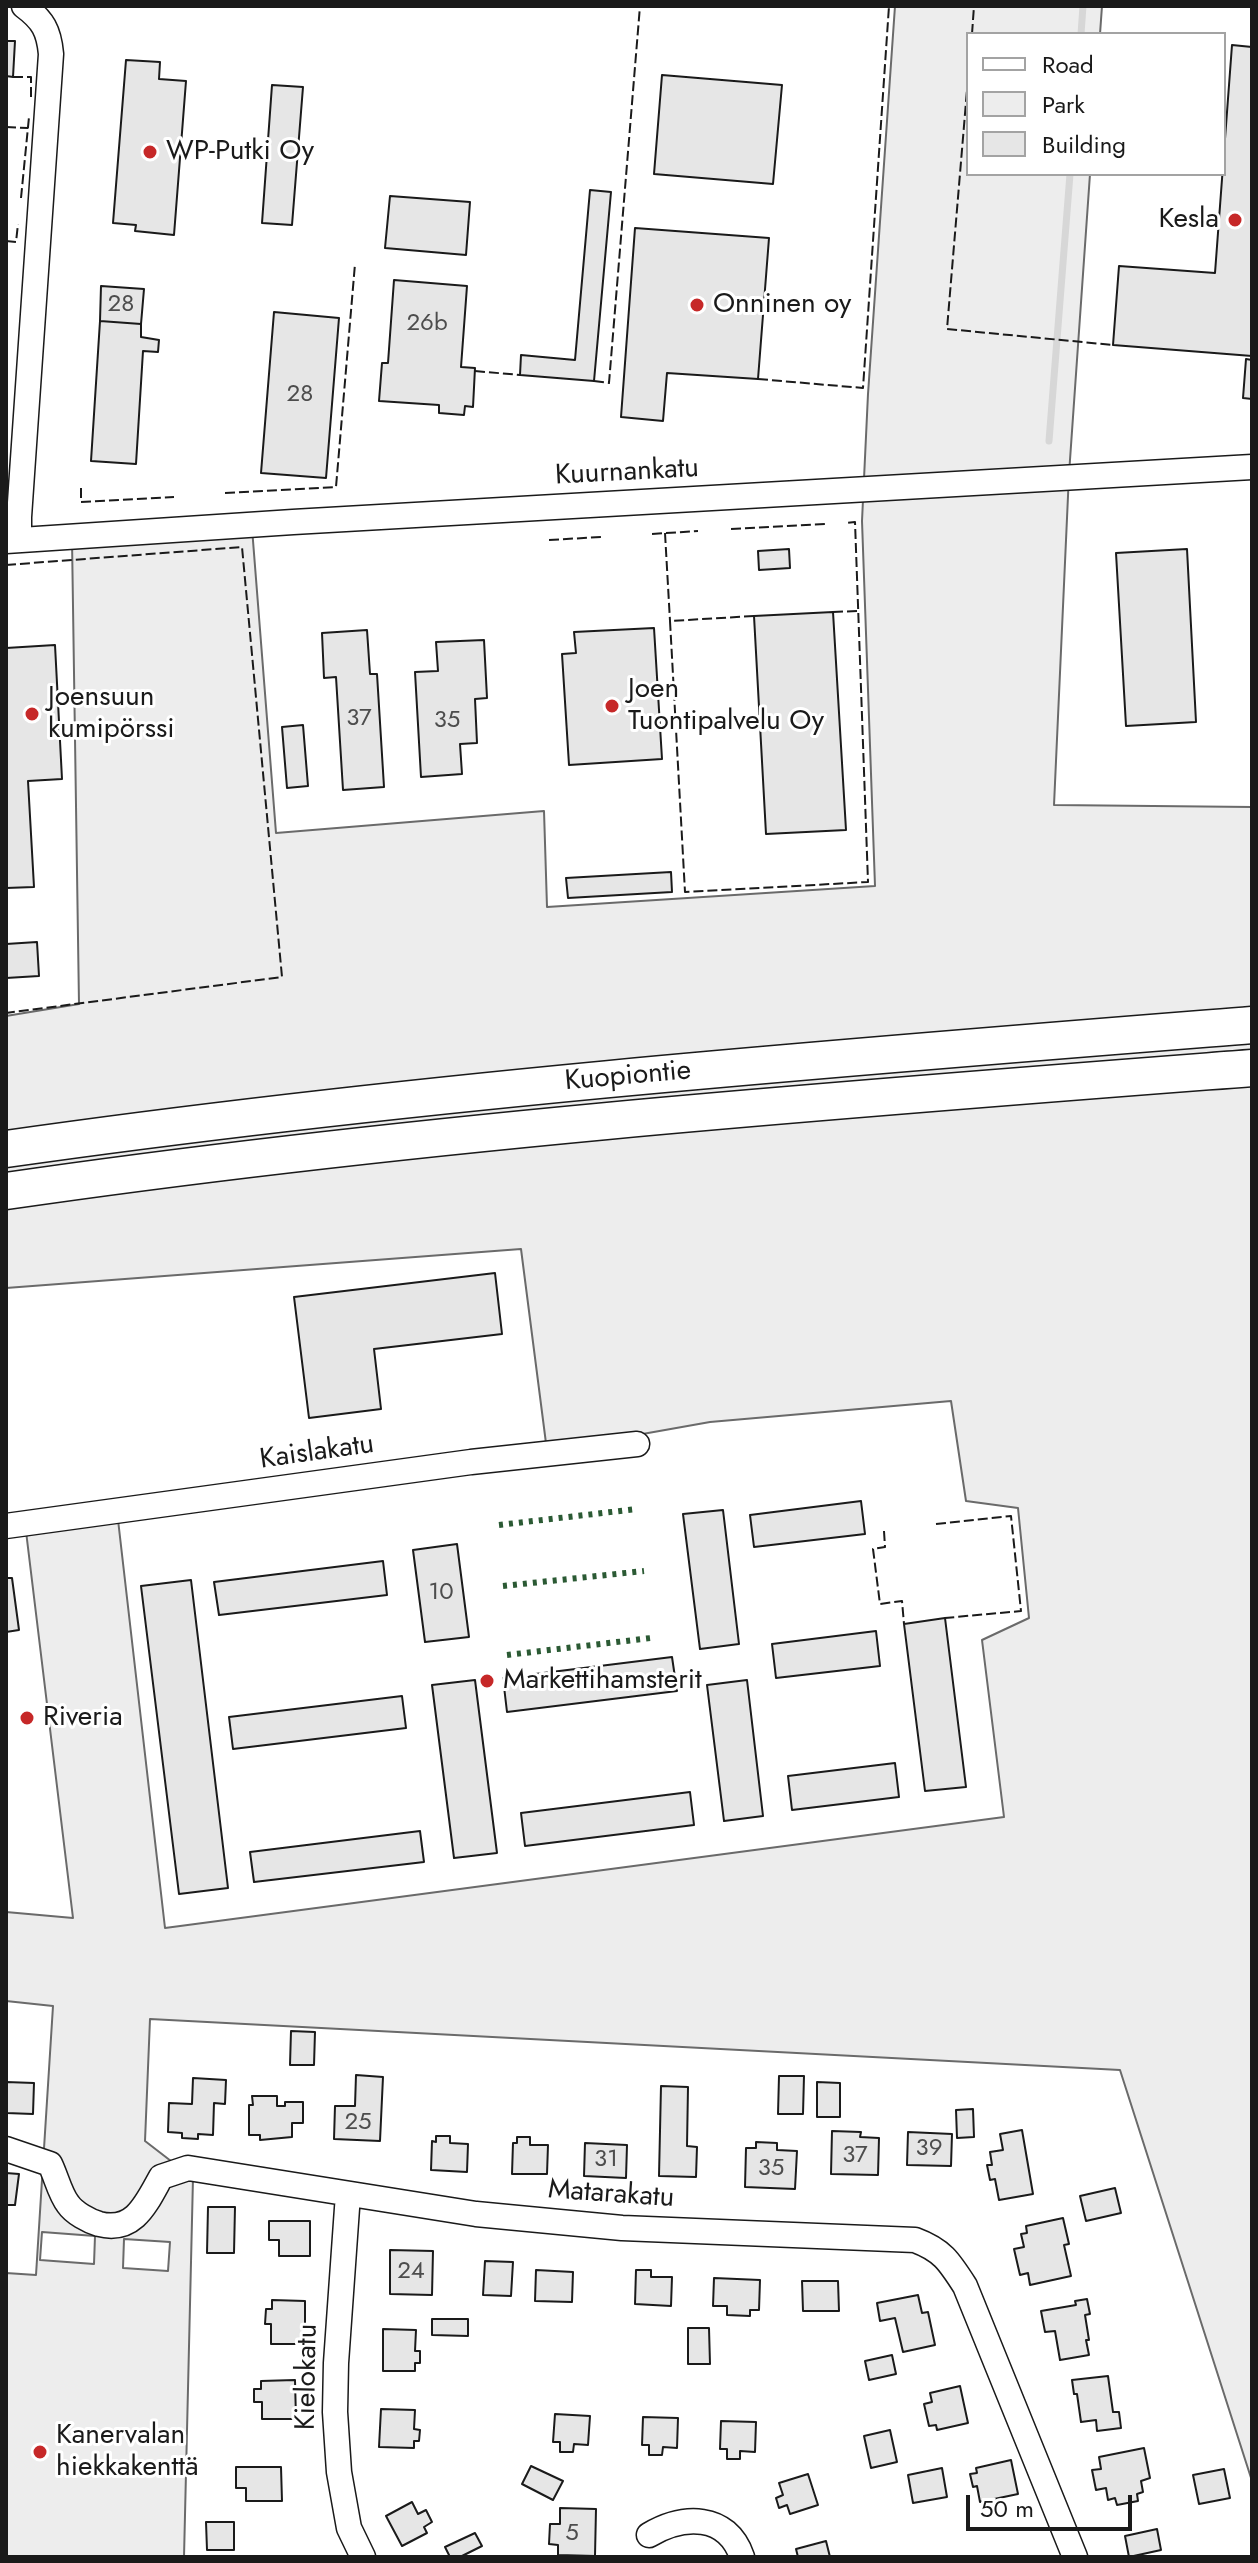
<!DOCTYPE html>
<html>
<head>
<meta charset="utf-8">
<style>
  body { margin:0 }
  #map { position:relative; width:1258px; height:2563px; overflow:hidden; background:#fff; font-family:Jost,sans-serif }
  canvas { display:block }
  .frame { position:absolute; inset:0; border:8px solid #1a1a1a; pointer-events:none }
  .legend { position:absolute; left:966px; top:32px; width:260px; height:144px; box-sizing:border-box; background:#fff; border:2px solid #a3a3a3; margin:0; padding:10px 14px; list-style:none; font-size:24px; color:#1a1a1a }
  .legend li { display:flex; align-items:center; gap:16px; height:40px }
  .legend b { width:40px; border:2px solid #a3a3a3 }
  .scale { position:absolute; left:966px; top:2495px; width:166px; height:36px; box-sizing:border-box; border:4px solid #1a1a1a; border-top:0; padding-left:10px; font-size:24px; line-height:28px; white-space:nowrap; color:#1a1a1a; -webkit-text-stroke:6px #fff; paint-order:stroke }
</style>
</head>
<body>
<div id="map">
<canvas width="1258" height="2563"></canvas>
<div class="frame"></div>
<ul class="legend">
<li><b style="height:10px;background:#fff"></b>Road</li>
<li><b style="height:22px;background:#ededed"></b>Park</li>
<li><b style="height:22px;background:#e6e6e6"></b>Building</li>
</ul>
<div class="scale">50 m</div>
</div>
<script>
const ctx = document.querySelector('canvas').getContext('2d');
ctx.lineJoin = 'round';
function fill(path, color) {
  ctx.fillStyle = color;
  ctx.fill(path, 'evenodd');
}
function strokePath(path, color, width, dash) {
  ctx.strokeStyle = color;
  ctx.lineWidth = width;
  ctx.lineCap = dash ? 'butt' : 'round';
  ctx.setLineDash(dash || []);
  ctx.stroke(path);
}
function label(font, color, halo, rows, align = 'center') {
  ctx.font = font + ' Jost,sans-serif';
  ctx.lineWidth = 6;
  ctx.setLineDash([]);
  ctx.textBaseline = 'middle';
  ctx.strokeStyle = halo;
  ctx.fillStyle = color;
  for (const [text, x, y, turn = 0] of rows) {
    ctx.save();
    ctx.translate(x, y);
    ctx.rotate((+turn || 0) * Math.PI / 180);
    ctx.textAlign = isNaN(turn) ? turn : align;
    if (halo) ctx.strokeText(text, 0, 0);
    ctx.fillText(text, 0, 0);
    ctx.restore();
  }
}
const green = new Path2D(`
  M895 6H1102L1100 34H968V174H1090L1069 474 1054 805 1252 807V2481L1120 2070 150 2019 145 2141 193 2178 184 2557H6V2273L36 2275 53 2006 6 2001V1912L73 1918 25 1523 117 1511 165 1928 1004 1817 982 1640 1029 1618 1018 1508 966 1501 951 1401 710 1422 547 1451 521 1249 6 1288V1016L79 1004 72 540 252 528 276 833 544 811 547 907 875 886 862 521 868 394ZM42 2232 95 2236 94 2264 40 2260ZM124 2239 170 2242 168 2271 123 2268Z`);
const stream = new Path2D(`
  M1081 34 1083 6
  M1049 441 1070 174`);
const building = new Path2D(`
  M6 41H15L13 77 6 76Z
  M1232 45 1252 47V356L1113 345 1119 266 1215 273Z
  M126 60 160 62 159 79 186 81 174 235 135 231 136 225 113 223Z
  M662 75 782 85 773 184 654 174Z
  M272 85 303 87 292 225 262 223Z
  M590 190 611 192 594 381 520 375 521 355 575 360Z
  M390 196 470 202 466 255 385 248Z
  M635 228 769 238 758 379 667 373 663 421 621 417Z
  M394 280 467 286 461 367 475 368 473 407 465 406 464 415 439 413V405L379 401 382 363H388Z
  M101 286 144 289 141 324 100 321Z
  M274 312 339 318 326 478 261 473Z
  M100 321 141 324V337L159 340 158 352 143 351 136 464 91 461Z
  M1246 359 1252 360V399L1243 398Z
  M789 549 790 568 759 570 758 551Z
  M1187 549 1196 722 1126 726 1116 553Z
  M833 612 846 830 766 834 754 616Z
  M654 628 662 759 569 765 562 654 576 653 574 632Z
  M367 630 370 674H377L384 787 343 790 336 677 324 678 322 633Z
  M484 640 487 698 475 699 477 743 460 744 462 774 421 777 415 672 438 671 436 642Z
  M55 645 62 779 28 781 34 887 6 888V648Z
  M303 725 308 786 287 788 282 727Z
  M671 872 672 892 568 898 566 878Z
  M37 942 39 976 6 978V944Z
  M495 1273 502 1334 374 1349 381 1409 309 1418 294 1297Z
  M861 1501 865 1534 754 1547 750 1515Z
  M723 1510 739 1644 700 1649 683 1514Z
  M457 1544 469 1637 425 1642 413 1550Z
  M383 1561 387 1595 219 1615 214 1582Z
  M6 1578H12L19 1630 6 1632Z
  M191 1580 228 1888 179 1894 141 1586Z
  M945 1618 966 1787 925 1791 904 1624Z
  M876 1631 880 1666 776 1678 772 1644Z
  M672 1657 677 1691 507 1712 503 1678Z
  M475 1680 497 1853 454 1858 432 1685Z
  M747 1680 763 1816 724 1821 707 1685Z
  M402 1696 406 1728 233 1749 229 1717Z
  M895 1763 899 1797 792 1810 788 1776Z
  M690 1792 694 1825 525 1846 521 1813Z
  M420 1831 424 1862 254 1882 250 1852Z
  M291 2031 315 2032 314 2065H290Z
  M356 2075 383 2077 380 2141 334 2139 335 2106H355Z
  M779 2076H804L803 2114H778Z
  M193 2078 226 2080 225 2104 214 2103 213 2135 198 2134V2139L182 2138V2133L168 2132 169 2103 192 2104Z
  M6 2082 34 2083 33 2114 6 2113Z
  M817 2082 840 2083V2117H817Z
  M661 2086 688 2087 687 2146 697 2147 696 2177 659 2176Z
  M252 2096H277V2106H285V2102H303V2123H292V2137L260 2140V2135H249V2105H253Z
  M973 2109 974 2137 957 2138 956 2110Z
  M1022 2130 1033 2194 999 2200 995 2179 990 2180 987 2165H992L990 2152 1003 2150 1000 2134Z
  M832 2131 861 2132 860 2137 879 2138 878 2175 831 2174Z
  M908 2132 952 2134 951 2166 907 2165Z
  M436 2136H450V2143L468 2144 467 2172 431 2170 432 2141 436 2142Z
  M517 2137H530V2145H548L547 2174H512L513 2143H517Z
  M756 2142 777 2143V2150L797 2151 795 2189 745 2187 746 2148H756Z
  M585 2143 627 2145 626 2178 584 2176Z
  M6 2173 19 2174 15 2205H6Z
  M1115 2188 1121 2213 1086 2221 1080 2196Z
  M208 2207H235L234 2253H207Z
  M1063 2218 1069 2244 1064 2245 1071 2276 1030 2285 1028 2273 1020 2275 1014 2249 1024 2247 1021 2234 1027 2233 1026 2226Z
  M269 2221H310V2256H279V2240H269Z
  M390 2250 433 2251 432 2295 390 2294Z
  M485 2261 513 2262 511 2296 483 2295Z
  M536 2270 573 2272 572 2302 535 2301Z
  M636 2270H651V2277H672L671 2306 635 2304Z
  M714 2278 760 2280 759 2310H750V2316L727 2315V2306H713Z
  M802 2281H838L839 2311H803Z
  M918 2295 922 2313 928 2312 935 2345 903 2352 895 2318 880 2321 877 2303Z
  M1087 2299 1090 2314 1085 2315 1089 2340H1086L1089 2355 1060 2360 1055 2331 1045 2332 1041 2311 1076 2305 1075 2301Z
  M272 2300 305 2301V2344H271V2324H265L266 2309H272Z
  M432 2319H468V2336L432 2335Z
  M688 2328H709L710 2364H688Z
  M383 2329 416 2330 415 2351H420V2363H415V2371H383Z
  M892 2355 896 2374 869 2380 865 2361Z
  M1108 2376 1113 2412H1119L1121 2428 1097 2431 1096 2420 1081 2422 1077 2394H1074L1072 2380Z
  M295 2380 296 2419H262V2402H254V2389H261V2381Z
  M960 2386 968 2423 937 2430 936 2425 929 2426 924 2404 932 2402 930 2393Z
  M381 2409 415 2410 414 2429 420 2430 419 2441H414V2448L379 2447Z
  M555 2414 590 2416 588 2445 574 2444 573 2452H560V2442H553Z
  M643 2417 678 2418 677 2448 663 2447 662 2455H649V2445H642Z
  M721 2421 756 2422 755 2452 740 2451V2459H727V2449H720Z
  M890 2430 897 2462 871 2468 864 2436Z
  M1144 2448 1150 2478 1141 2481 1143 2492 1137 2494 1138 2501 1117 2505 1115 2498 1108 2500 1106 2488 1096 2490 1092 2470 1101 2469 1099 2457Z
  M1011 2460 1018 2494 980 2502 977 2486 973 2487 970 2474 977 2473 976 2468Z
  M531 2466 563 2481 553 2500 522 2484Z
  M236 2467H281L282 2501H246V2488H236Z
  M942 2468 947 2497 913 2503 908 2475Z
  M1224 2469 1230 2498 1199 2504 1193 2475Z
  M808 2474 818 2505 790 2514 787 2505 779 2508 776 2498 783 2495 779 2483Z
  M412 2502 418 2514 426 2510 432 2522 424 2527 427 2533 402 2546 386 2516Z
  M560 2508 596 2509 595 2556 558 2555V2545L549 2544 550 2524H560Z
  M206 2522H234V2550H207Z
  M1157 2529 1161 2550 1129 2557 1125 2536Z
  M475 2533 482 2546 460 2557H450L445 2547Z
  M826 2541 830 2557H798L796 2549Z`);
const minor = new Path2D(`
  M19 540V517L51 54C49 31 43 20 24 6
  M6 541 293 522 1252 467
  M6 1526 471 1462 637 1444
  M6 2149 50 2164C56 2176 60 2194 68 2204 74 2213 89 2221 99 2224 134 2233 146 2204 161 2177L188 2168 476 2214 622 2228 915 2240C942 2250 949 2261 965 2286L1075 2557
  M348 2194 336 2363 335 2412 339 2472 349 2528 363 2557
  M649 2535C683 2515 727 2513 742 2557`);
const highway = new Path2D(`
  M6 1149C420 1090 836 1058 1252 1025
  M6 1191C419 1131 836 1100 1252 1068`);
const hedge = new Path2D(`
  M499 1525 637 1509
  M503 1586 644 1571
  M507 1655 651 1638`);
const fence = new Path2D(`
  M972 34 974 6
  M13 77H31V98
  M968 78 947 329 1113 345
  M6 127 28 128
  M21 198 29 117
  M6 241 16 242 18 224
  M6 362 7 368
  M475 371 520 375
  M758 379 863 388 889 6
  M594 381 609 383 640 6
  M6 392V387
  M81 488V502L174 497
  M225 493 336 487 355 264
  M731 529 826 524
  M665 533 670 621
  M652 534 698 531
  M549 540 601 537
  M6 565 242 547 282 977 6 1013
  M833 612 858 611
  M754 616 670 621 685 892 868 882 855 522 847 523
  M936 1524 1011 1516 1021 1611 945 1618
  M884 1531 885 1547 873 1549 880 1604 902 1601 904 1624`);
const markers = [
  [150,152,8,"#c62828"],
  [1235,220,8,"#c62828"],
  [697,305,8,"#c62828"],
  [612,706,8,"#c62828"],
  [32,714,8,"#c62828"],
  [487,1681,8,"#c62828"],
  [27,1718,8,"#c62828"],
  [40,2452,8,"#c62828"]
];
const numberNames = [
  ["28",121,305],
  ["26b",427,324],
  ["28",300,395],
  ["37",359,719],
  ["35",447,721],
  ["10",441,1593],
  ["25",358,2123],
  ["39",929,2149],
  ["37",855,2156],
  ["31",606,2160],
  ["35",771,2169],
  ["24",411,2272],
  ["5",572,2534]
];
const poiNames = [
  ["WP-Putki Oy",166,152],
  ["Kesla",1219,220,"right"],
  ["Onninen oy",713,305],
  ["Joen",628,690],
  ["Tuontipalvelu Oy",628,722],
  ["Joensuun",48,698],
  ["kumipörssi",48,730],
  ["Markettihamsterit",503,1681],
  ["Riveria",43,1718],
  ["Kanervalan",56,2436],
  ["hiekkakenttä",56,2468]
];
const streetNames = [
  ["Kuurnankatu",627,473,-3],
  ["Kuopiontie",628,1077,-5],
  ["Kaislakatu",317,1453,-8],
  ["Matarakatu",611,2195,4],
  ["Kielokatu",308,2377,-89]
];
fill(green, '#ededed');
strokePath(green, '#6a6a6a', 2);
strokePath(stream, '#d7d7d7', 7);
fill(building, '#e6e6e6');
strokePath(building, '#1a1a1a', 2);
strokePath(minor, '#1a1a1a', 27);
strokePath(highway, '#1a1a1a', 39);
strokePath(minor, '#fff', 24);
strokePath(highway, '#fff', 36);
strokePath(hedge, '#2b5a34', 6, [4, 6]);
strokePath(fence, '#1a1a1a', 2, [10, 4]);
for (const [x, y, r, color] of markers) {
  const dot = new Path2D();
  dot.arc(x, y, r, 0, 2 * Math.PI);
  ctx.fillStyle = color;
  ctx.fill(dot);
  strokePath(dot, '#fff', 3);
}
label('24px', '#4d4d4d', null, numberNames);
label('28px', '#1a1a1a', '#fff', poiNames, 'left');
label('28px', '#1a1a1a', '#fff', streetNames);
</script>
</body>
</html>
